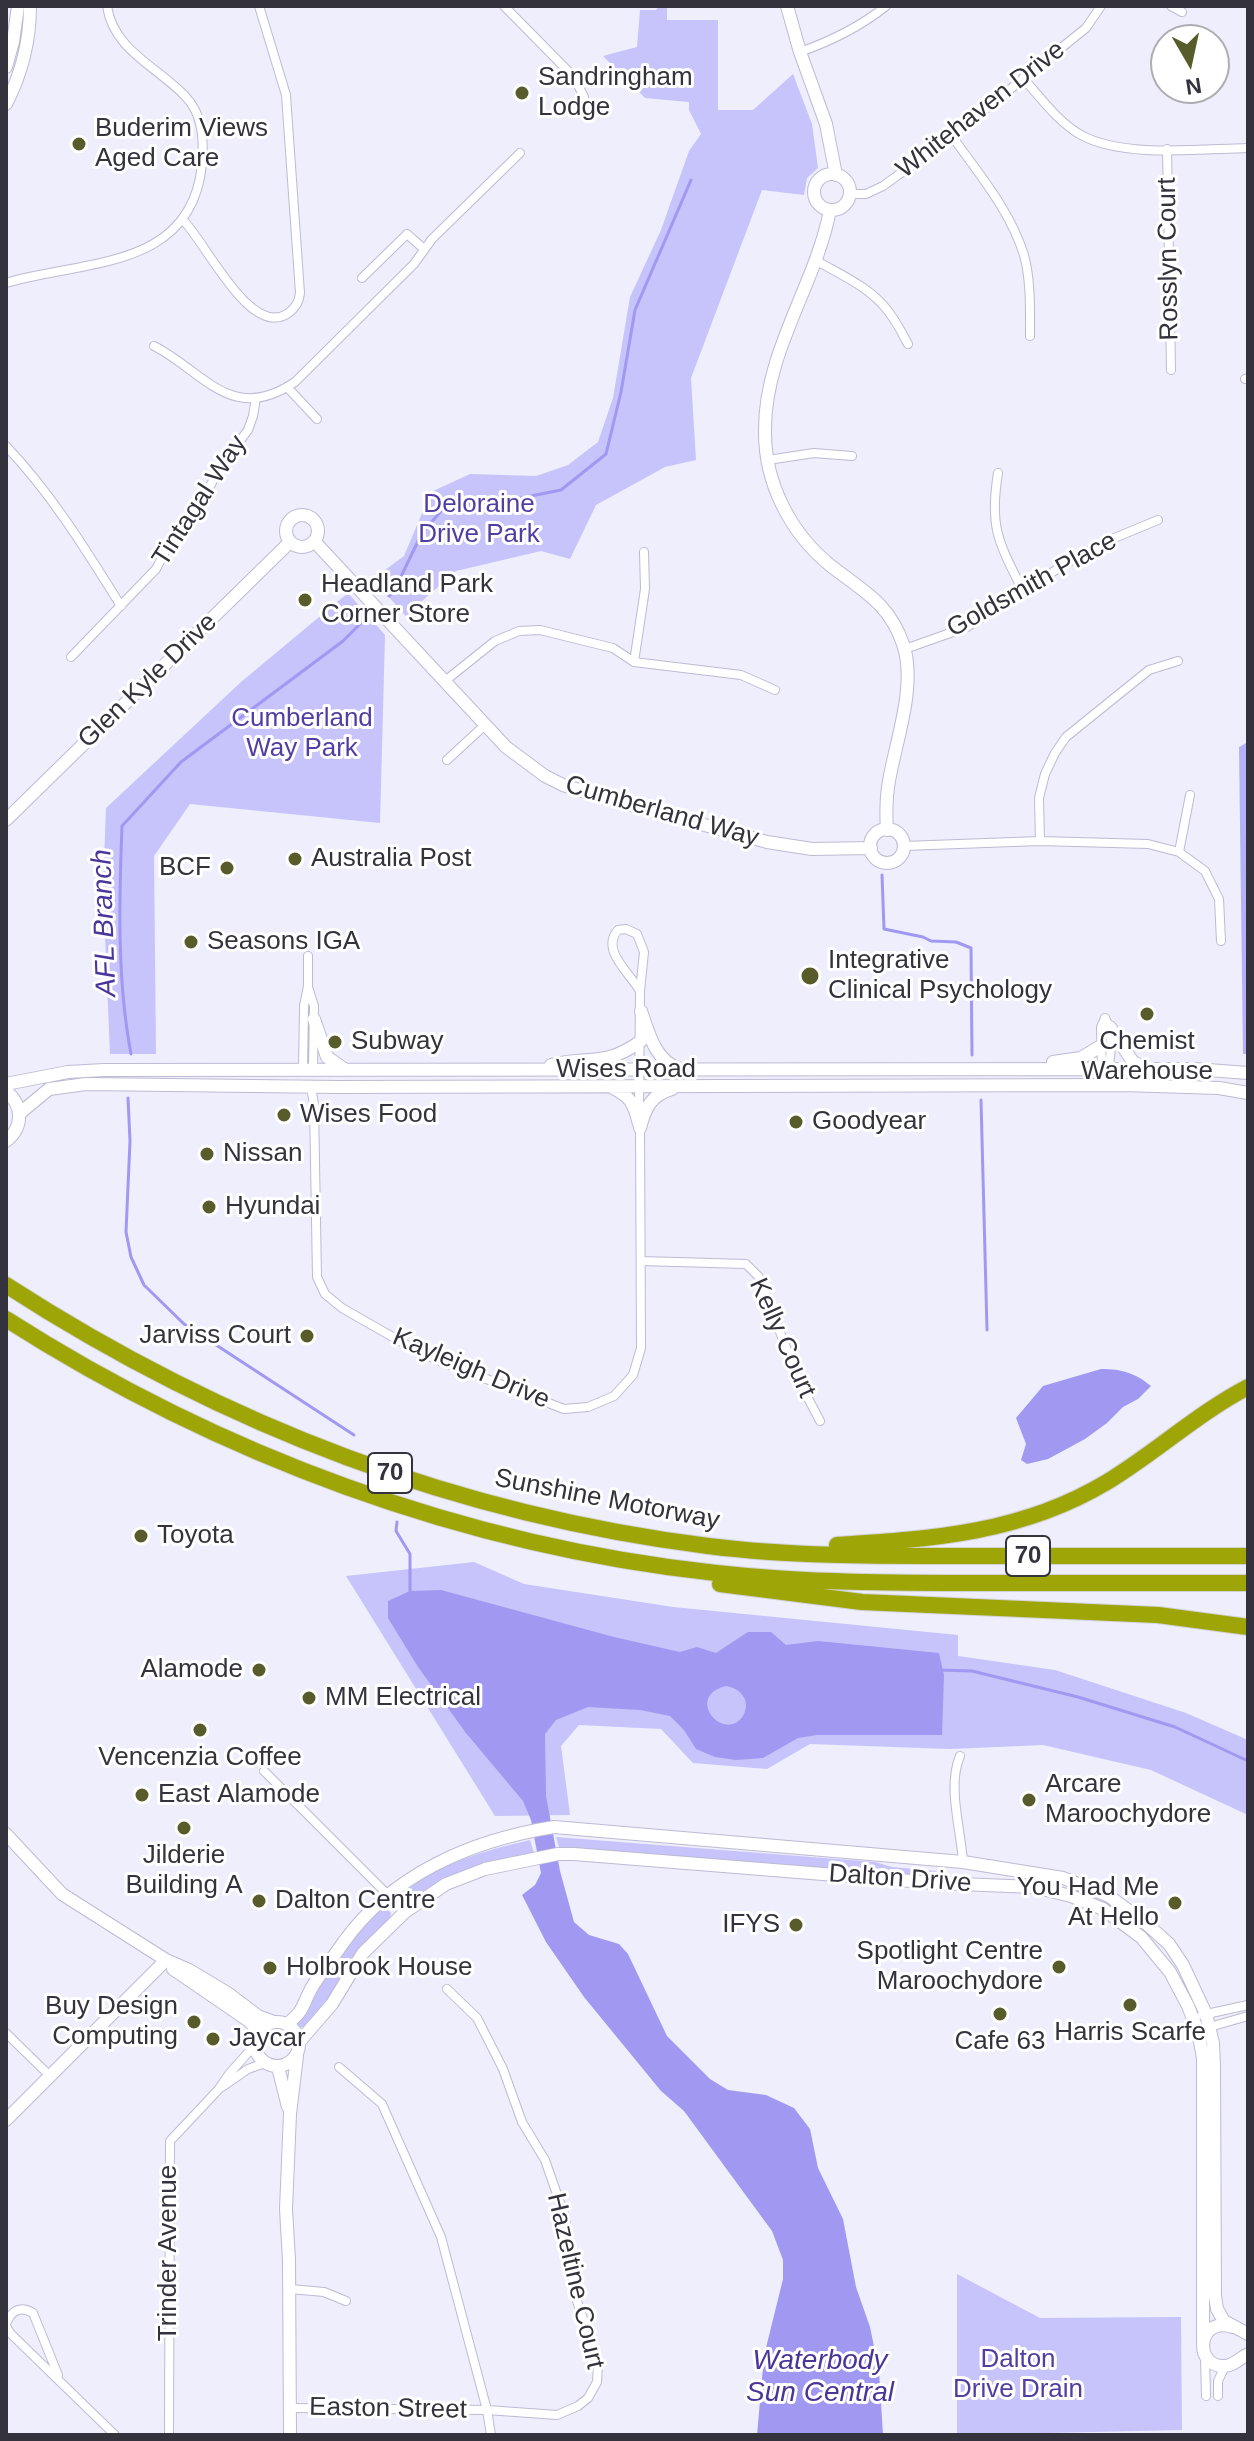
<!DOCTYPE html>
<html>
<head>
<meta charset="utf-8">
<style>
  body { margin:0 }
  #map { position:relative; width:1254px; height:2441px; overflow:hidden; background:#eeeefd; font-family:Helvetica,sans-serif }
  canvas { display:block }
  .frame { position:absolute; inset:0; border:8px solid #34333d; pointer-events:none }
  .north { position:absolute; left:1150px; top:24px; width:80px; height:80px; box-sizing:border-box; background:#fff; border:2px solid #aeadb1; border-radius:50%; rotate:171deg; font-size:22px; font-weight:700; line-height:32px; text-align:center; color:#34333d }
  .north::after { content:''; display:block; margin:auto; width:28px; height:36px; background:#585c2a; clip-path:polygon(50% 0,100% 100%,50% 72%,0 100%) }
</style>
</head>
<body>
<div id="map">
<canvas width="1254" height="2441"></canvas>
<div class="frame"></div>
<div class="north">N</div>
</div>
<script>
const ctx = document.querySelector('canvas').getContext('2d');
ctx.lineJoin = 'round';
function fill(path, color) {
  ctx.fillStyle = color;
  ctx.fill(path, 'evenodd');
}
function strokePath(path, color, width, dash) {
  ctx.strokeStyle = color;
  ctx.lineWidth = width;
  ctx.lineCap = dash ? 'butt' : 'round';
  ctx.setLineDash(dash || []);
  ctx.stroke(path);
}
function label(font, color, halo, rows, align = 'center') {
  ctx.font = font + ' Helvetica,sans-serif';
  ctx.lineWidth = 6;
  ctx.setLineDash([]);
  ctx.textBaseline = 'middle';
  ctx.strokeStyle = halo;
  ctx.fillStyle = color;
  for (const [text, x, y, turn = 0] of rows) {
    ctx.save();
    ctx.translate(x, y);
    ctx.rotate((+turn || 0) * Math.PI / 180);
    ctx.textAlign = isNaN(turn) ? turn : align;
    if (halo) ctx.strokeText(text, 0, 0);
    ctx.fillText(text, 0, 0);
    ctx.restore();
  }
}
const green = new Path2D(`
  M659 6H667V20H718V110H753L793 74 812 124 818 168 807 178 804 195 762 190 691 378 696 460 665 467 596 505 570 559 541 551 456 571 421 602 418 618 411 622 373 579 404 556 431 492 470 474 536 476 568 465 598 442 613 398 630 297 661 230 689 151 701 134 689 110V102L645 98 603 56 637 47 640 10H656Z
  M348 593 385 635 380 823 190 804 154 856 156 1054H110L103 888 106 808 241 682Z
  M474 1562 524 1584 673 1607 958 1635V1656L1055 1670 1186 1713 1248 1740V1815L1151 1770 1043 1745 950 1749 810 1744 767 1769 693 1763 661 1729 579 1725 561 1746 570 1815 495 1816 346 1576Z
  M556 1837 875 1862 892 1867 936 1871 939 1874 938 1877 935 1879 559 1847Z
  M530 1840 534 1853 444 1879 416 1897H407V1890C443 1862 487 1850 530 1840Z
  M386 1908 391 1913 390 1919 305 2027H298L297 2022 312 2001 316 1991 360 1930 381 1909Z
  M957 2274 1040 2318 1181 2317 1182 2430 957 2435Z`);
const forest = new Path2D(`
  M1248 742V1054H1243L1239 747Z`);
const water = new Path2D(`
  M1101 1369C1122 1369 1135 1373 1151 1386L1138 1399 1123 1407 1107 1423 1085 1439 1048 1459 1027 1464 1021 1460 1026 1444 1016 1418 1043 1386Z
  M441 1590 614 1637 680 1652 697 1647 716 1653 748 1632H771L786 1645 818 1641 939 1653 944 1675 942 1735H817L798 1738 763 1758 736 1760 715 1757 696 1749 684 1730 670 1716 640 1710 588 1707 556 1720 545 1734 546 1796 560 1871 574 1922 589 1935 619 1944 628 1954 667 2036 710 2079 728 2090 766 2095 794 2108 810 2129 818 2168 843 2219 856 2287 870 2327 879 2371 883 2435H757L764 2356 783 2279V2260L772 2231 684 2111 661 2091 584 1997 546 1942 522 1895 535 1885 541 1873 531 1820 523 1801 466 1733 418 1667 388 1618V1601L410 1591ZM726 1686C739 1688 751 1699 744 1714 727 1746 682 1697 726 1686Z`);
const stream = new Path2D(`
  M389 596 394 591 422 533 448 503H496L561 490 606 454 621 392 635 310 691 180
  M882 875 884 929 923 937 931 941 956 942 971 948 972 1055
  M131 1054C117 980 119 901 122 826L181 762 343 641 367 617
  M128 1098 130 1141 126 1232 131 1257 144 1285 184 1324 354 1435
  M981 1100 987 1330
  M397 1522 396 1531 410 1554V1591
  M939 1670 972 1671 1078 1697 1175 1727 1248 1761`);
const street = new Path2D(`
  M504 6 574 77 584 97
  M1171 6 1182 12
  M800 52C831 41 860 27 886 6
  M1023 78C1041 98 1058 122 1081 135 1123 158 1200 149 1248 148
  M952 136C978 173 1010 210 1024 255 1031 281 1030 309 1030 336
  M1167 149 1171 370
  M850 194H866L883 186 952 136 1086 28 1101 6
  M182 219C206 242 249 337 287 314 295 309 299 303 300 293L286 95 259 6
  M815 260C841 275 870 287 888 311 896 321 902 333 908 344
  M362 278 407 234 424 249
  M6 283C82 260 192 271 202 164 204 140 203 114 185 96 158 67 113 50 107 6
  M154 346C205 372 231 425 295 382L414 264 432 239 520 153
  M1245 379 1248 378
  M287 387 317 419
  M6 446C51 493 86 550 121 606
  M768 460 814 453 852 456
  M998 473C989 528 999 543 1023 591
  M905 649 967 627 1062 566 1107 541 1158 520
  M71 657 156 569 166 550 200 504 220 468 248 430 253 416 256 398
  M634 662 645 589 644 552
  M445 681 495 641 519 631 540 630 613 648 634 662 741 675 775 690
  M447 760 485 725
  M1040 841 1039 798 1045 774 1055 753 1066 737 1149 670 1178 661
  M904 846 1040 841 1148 844 1179 852 1205 871 1219 899 1221 941
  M1179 852 1190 795
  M308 987 314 1006 313 1070
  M1105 1018C1115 1036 1110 1065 1105 1085
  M303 1070 304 1006 308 986V956
  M1102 1072 1101 1027 1105 1018
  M311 1087 314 1104 317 1277 325 1294 342 1308 405 1344 435 1359 564 1409 588 1407 614 1396 633 1375 641 1348 640 1125
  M639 1112 640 991 644 952 637 934 626 929 618 930C600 950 630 973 640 991
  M641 1261 746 1264 759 1277 798 1379 820 1421
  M960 1756C947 1786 961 1830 963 1862
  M264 1771 405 1912
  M1202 2015 1248 2005
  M1206 2028 1248 2016
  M6 2033 50 2076
  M339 2067 382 2104 441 2237 487 2410 491 2435
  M222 2087 248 2069 265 2063
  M290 2289 324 2292 346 2301
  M6 2324C11 2311 20 2305 33 2313L58 2375
  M6 2326 10 2333 115 2435
  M1205 2357 1206 2396
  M1218 2396V2381L1225 2366
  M290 2408 487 2410 557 2415 578 2406 588 2398 597 2382 598 2364 575 2295 565 2217 545 2160 522 2122 503 2069 477 2018 447 1989
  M169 2435 170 2141 218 2090 229 2074 254 2046`);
const secondary = new Path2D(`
  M787 6 800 52 826 124 836 175
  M6 67 13 42 18 6
  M6 104C22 73 30 40 30 6
  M814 192a18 18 0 1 1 36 0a18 18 0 1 1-36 0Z
  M830 210C816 284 765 351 765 429 764 482 790 533 831 566 863 591 889 603 903 644 917 685 896 740 889 781 886 797 886 814 887 830
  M286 531a16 16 0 1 1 32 0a16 16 0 1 1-32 0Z
  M314 541 506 747 545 776 563 785 598 796 767 842 812 849 871 848
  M6 820 290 542
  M870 846a17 17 0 1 1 34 0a17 17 0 1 1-34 0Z
  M641 1011C649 1034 655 1061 680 1069
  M314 1019 327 1057 344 1069
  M1110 1027 1133 1062 1146 1068
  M1053 1062 1081 1058 1101 1046
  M551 1065C589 1055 604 1068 641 1041
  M6 1084 68 1072 104 1070 1195 1069 1248 1073
  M611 1087C631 1096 634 1104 639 1124
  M6 1091C23 1105 24 1127 6 1141
  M20 1113 49 1089 86 1084 337 1087 1123 1085 1219 1088 1248 1093
  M640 1128C645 1108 651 1095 672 1089
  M6 1834 62 1894 166 1960 189 1970 229 1994 258 2016 274 2022
  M173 1969 249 2021 254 2026 256 2037
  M255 2044a22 22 0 1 1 44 0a22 22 0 1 1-44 0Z
  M287 2024C304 2011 302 2006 311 1989 320 1973 333 1958 343 1943 392 1874 472 1840 554 1827L963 1862 1063 1878 1109 1896 1149 1926 1169 1944 1183 1965 1206 2014 1213 2043 1214 2066 1215 2296 1217 2309 1224 2321 1248 2334
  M300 2041 332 2004 363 1953 405 1912 446 1884 485 1869 558 1854H574L935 1883 1034 1887 1071 1896 1103 1909 1141 1937 1170 1972 1188 2006 1198 2031 1203 2058V2343
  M278 2067 288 2107
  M6 2120 166 1960
  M1233 2327C1197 2315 1193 2367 1224 2366 1233 2366 1240 2358 1248 2354
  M290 2435 289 2260 286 2209 290 2114 297 2056`);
const highway = new Path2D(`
  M6 1285C221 1424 453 1514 708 1546 796 1557 886 1556 975 1556 1066 1556 1157 1556 1248 1556
  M6 1319C219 1455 464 1546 716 1573 806 1583 897 1583 988 1583 1075 1583 1161 1583 1248 1583
  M837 1545C933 1539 1022 1533 1107 1482 1155 1453 1198 1413 1248 1387
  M720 1584 862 1602 1158 1615 1248 1627`);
const markers = [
  [522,93,8,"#585c2a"],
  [79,144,8,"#585c2a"],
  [305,600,8,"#585c2a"],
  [295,859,8,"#585c2a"],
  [227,868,8,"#585c2a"],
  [191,942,8,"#585c2a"],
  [810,976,10,"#585c2a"],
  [1147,1014,8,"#585c2a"],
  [335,1042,8,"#585c2a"],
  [284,1115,8,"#585c2a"],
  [796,1122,8,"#585c2a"],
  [207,1154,8,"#585c2a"],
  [209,1207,8,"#585c2a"],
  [307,1336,8,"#585c2a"],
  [141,1536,8,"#585c2a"],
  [259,1670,8,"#585c2a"],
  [309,1698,8,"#585c2a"],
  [200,1730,8,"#585c2a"],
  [142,1795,8,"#585c2a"],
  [1029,1800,8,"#585c2a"],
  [184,1828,8,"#585c2a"],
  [259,1901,8,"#585c2a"],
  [1175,1903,8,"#585c2a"],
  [796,1925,8,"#585c2a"],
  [1059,1967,8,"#585c2a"],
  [270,1968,8,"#585c2a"],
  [1130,2005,8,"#585c2a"],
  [1000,2014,8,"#585c2a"],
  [194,2022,8,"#585c2a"],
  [213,2039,8,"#585c2a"]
];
const shields = [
  [390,1473,44],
  [1028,1556,44]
];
const shieldNames = [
  ["70",390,1473],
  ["70",1028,1556]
];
const poiNames = [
  ["Sandringham",538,78],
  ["Lodge",538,108],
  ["Buderim Views",95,129],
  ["Aged Care",95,159],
  ["Headland Park",321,585],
  ["Corner Store",321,615],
  ["Australia Post",311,859],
  ["BCF",211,868,"right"],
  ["Seasons IGA",207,942],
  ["Integrative",828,961],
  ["Clinical Psychology",828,991],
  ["Subway",351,1042],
  ["Chemist",1147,1042,"center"],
  ["Warehouse",1147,1072,"center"],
  ["Wises Food",300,1115],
  ["Goodyear",812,1122],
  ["Nissan",223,1154],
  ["Hyundai",225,1207],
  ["Jarviss Court",291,1336,"right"],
  ["Toyota",157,1536],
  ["Alamode",243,1670,"right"],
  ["MM Electrical",325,1698],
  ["Vencenzia Coffee",200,1758,"center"],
  ["Arcare",1045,1785],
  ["Maroochydore",1045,1815],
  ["East Alamode",158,1795],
  ["Jilderie",184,1856,"center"],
  ["Building A",184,1886,"center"],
  ["You Had Me",1159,1888,"right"],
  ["At Hello",1159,1918,"right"],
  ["Dalton Centre",275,1901],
  ["IFYS",780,1925,"right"],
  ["Spotlight Centre",1043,1952,"right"],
  ["Maroochydore",1043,1982,"right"],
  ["Holbrook House",286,1968],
  ["Buy Design",178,2007,"right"],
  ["Computing",178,2037,"right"],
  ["Harris Scarfe",1130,2033,"center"],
  ["Jaycar",229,2039],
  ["Cafe 63",1000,2042,"center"]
];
const streetNames = [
  ["Whitehaven Drive",981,110,-38],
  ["Rosslyn Court",1169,259,-91],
  ["Tintagal Way",200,501,-57],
  ["Goldsmith Place",1032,585,-29],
  ["Glen Kyle Drive",148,681,-44],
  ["Cumberland Way",662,812,16],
  ["Wises Road",626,1070],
  ["Kelly Court",782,1338,66],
  ["Kayleigh Drive",471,1369,23],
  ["Sunshine Motorway",607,1500,11],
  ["Dalton Drive",900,1879,4],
  ["Trinder Avenue",169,2253,-90],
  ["Hazeltine Court",575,2281,77],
  ["Easton Street",388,2409,1]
];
const parkNames = [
  ["Deloraine",479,505],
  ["Drive Park",479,535],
  ["Cumberland",302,719],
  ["Way Park",302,749],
  ["Dalton",1018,2360],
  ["Drive Drain",1018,2390]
];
const waterNames = [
  ["AFL Branch",105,923,-92],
  ["Waterbody",820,2361],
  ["Sun Central",820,2393]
];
fill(green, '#c7c3fb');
fill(forest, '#b6b0f9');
fill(water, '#a198f1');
strokePath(stream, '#a198f1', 3);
strokePath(street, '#bcbbd4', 10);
strokePath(secondary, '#bcbbd4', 14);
strokePath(highway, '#d2d2d4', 18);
strokePath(street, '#fff', 8);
strokePath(secondary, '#fff', 12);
strokePath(highway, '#9ea507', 16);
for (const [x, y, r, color] of markers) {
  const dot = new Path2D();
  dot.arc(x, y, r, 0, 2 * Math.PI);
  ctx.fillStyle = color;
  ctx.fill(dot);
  strokePath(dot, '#fff', 3);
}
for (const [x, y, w] of shields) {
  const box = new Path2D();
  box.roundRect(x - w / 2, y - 20, w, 40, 6);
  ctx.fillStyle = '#fff';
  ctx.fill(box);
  strokePath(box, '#34333d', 2);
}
label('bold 24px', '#34333d', null, shieldNames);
label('26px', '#34333d', '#fff', poiNames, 'left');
label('26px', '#34333d', '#fff', streetNames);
label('26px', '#523da3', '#fff', parkNames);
label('italic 28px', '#4b359a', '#fff', waterNames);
</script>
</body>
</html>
